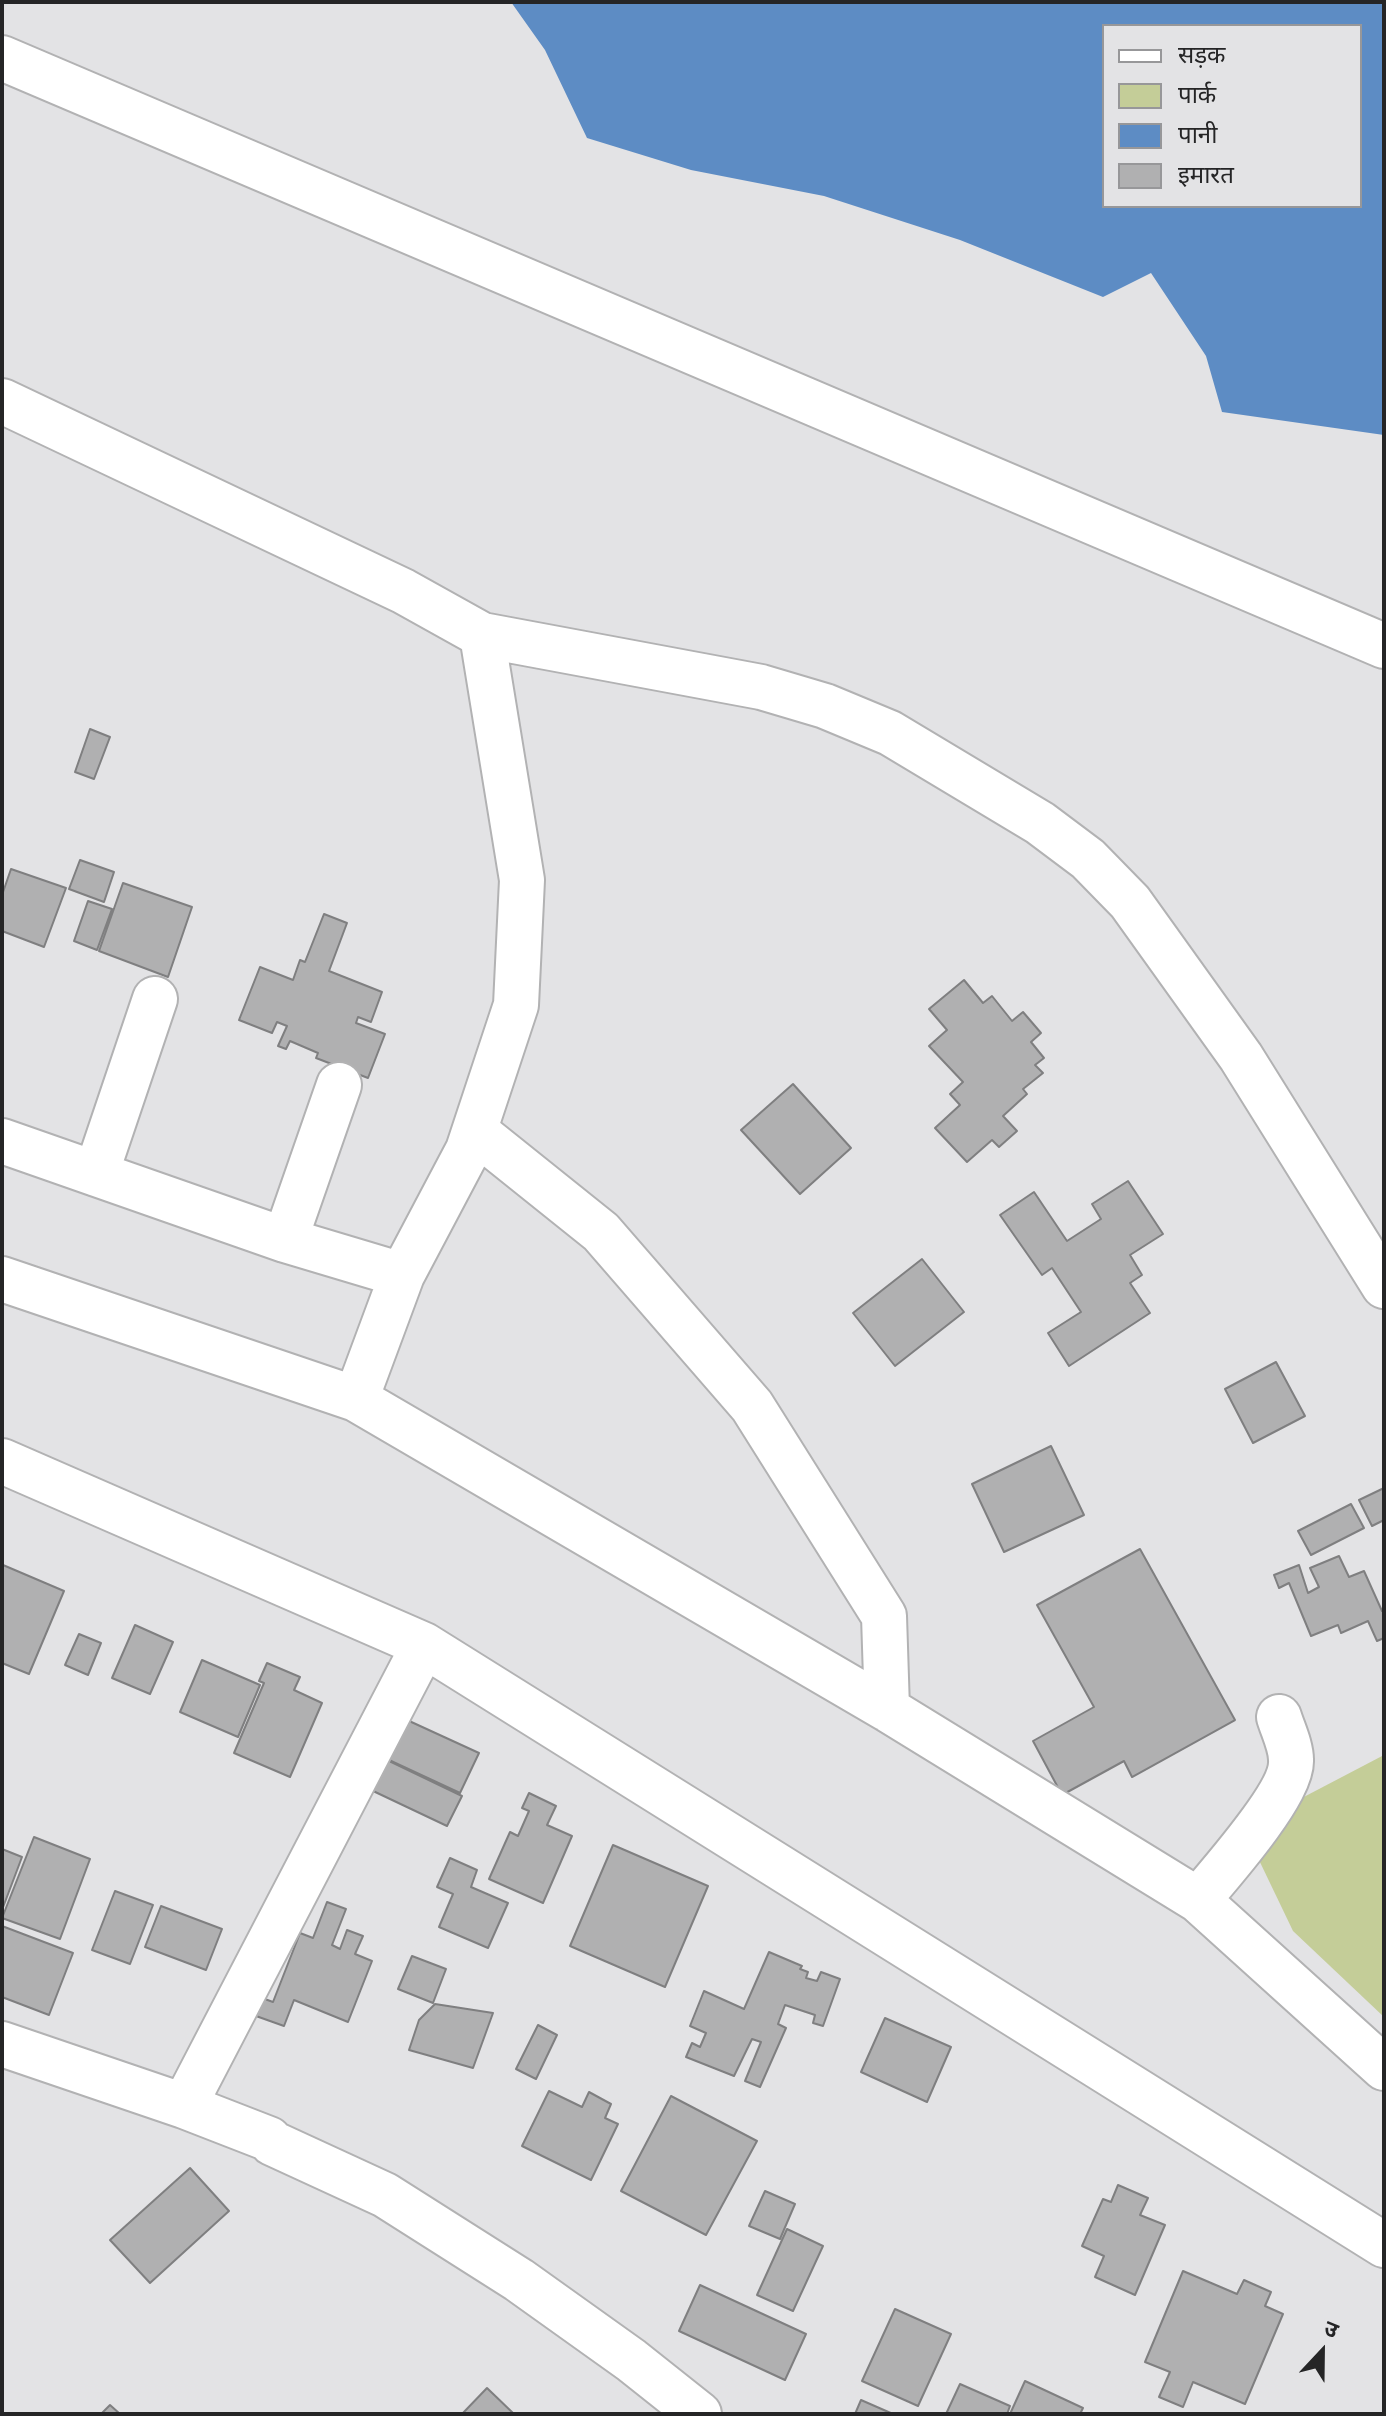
<!DOCTYPE html>
<html>
<head>
<meta charset="utf-8">
<style>
  body { margin:0 }
  #map { position:relative; width:1386px; height:2416px; overflow:hidden; background:#e3e3e5; font-family:"DM Sans","Noto Sans Devanagari",sans-serif }
  canvas { display:block }
  .frame { position:absolute; inset:0; border:4px solid #252526; pointer-events:none }
  .legend { position:absolute; left:1102px; top:24px; width:260px; height:184px; box-sizing:border-box; background:#e3e3e5; border:2px solid #979799; margin:0; padding:10px 14px; list-style:none; font-size:24px; color:#252526 }
  .legend li { display:flex; align-items:center; gap:16px; height:40px }
  .legend b { width:40px; border:2px solid #979799 }
  .north { position:absolute; left:1282px; top:2312px; width:80px; height:80px; -webkit-text-stroke:6px #e3e3e5; paint-order:stroke; rotate:22deg; font-size:22px; font-weight:700; line-height:32px; text-align:center; color:#252526 }
  .north::after { content:''; display:block; margin:auto; width:28px; height:36px; background:#252526; clip-path:polygon(50% 0,100% 100%,50% 72%,0 100%) }
</style>
</head>
<body>
<div id="map">
<canvas width="1386" height="2416"></canvas>
<div class="frame"></div>
<ul class="legend">
<li><b style="height:10px;background:#fff"></b>सड़क</li>
<li><b style="height:22px;background:#c4cd98"></b>पार्क</li>
<li><b style="height:22px;background:#5d8cc4"></b>पानी</li>
<li><b style="height:22px;background:#b0b0b1"></b>इमारत</li>
</ul>
<div class="north">उ</div>
</div>
<script>
const ctx = document.querySelector('canvas').getContext('2d');
ctx.lineJoin = 'round';
function fill(path, color) {
  ctx.fillStyle = color;
  ctx.fill(path, 'evenodd');
}
function strokePath(path, color, width, dash) {
  ctx.strokeStyle = color;
  ctx.lineWidth = width;
  ctx.lineCap = dash ? 'butt' : 'round';
  ctx.setLineDash(dash || []);
  ctx.stroke(path);
}
const green = new Path2D(`
  M1384 1755V2017L1293 1931 1258 1858 1277 1811Z`);
const water = new Path2D(`
  M511 2H1384V435L1222 412 1206 356 1151 273 1103 297 960 240 824 196 691 170 587 138 545 50ZM1104 26H1360V206H1104Z`);
const building = new Path2D(`
  M90 729 110 737 94 779 75 772Z
  M80 860 114 872 104 902 69 889Z
  M11 869 66 888 44 947 2 931V895Z
  M123 883 192 907 168 977 99 951Z
  M88 901 112 909 97 950 74 941Z
  M324 914 347 923 329 971 382 992 371 1022 358 1017 356 1023 385 1034 368 1078 316 1058 318 1053 290 1041 286 1049 278 1046 287 1026 277 1022 272 1033 239 1020 260 967 293 980 300 960 305 962Z
  M964 980 983 1003 992 996 1012 1021 1023 1012 1041 1033 1031 1042 1044 1058 1035 1065 1043 1073 1023 1089 1027 1094 1003 1116 1017 1131 999 1147 992 1140 967 1162 935 1128 960 1105 950 1094 963 1082 929 1046 947 1030 929 1009Z
  M793 1084 851 1148 800 1194 741 1130Z
  M1128 1181 1163 1234 1130 1255 1142 1275 1130 1283 1150 1313 1069 1366 1048 1333 1081 1312 1052 1268 1042 1275 1000 1215 1034 1192 1067 1241 1101 1219 1092 1204Z
  M922 1259 964 1312 895 1366 853 1313Z
  M1276 1362 1305 1416 1253 1443 1225 1389Z
  M1051 1446 1084 1515 1004 1552 972 1484Z
  M1384 1488V1520L1372 1526 1359 1500Z
  M1351 1504 1364 1528 1311 1555 1298 1531Z
  M1140 1549 1235 1720 1132 1777 1124 1761 1062 1795 1033 1741 1094 1707 1037 1605Z
  M1339 1556 1349 1577 1364 1571 1382 1611 1384 1610V1638L1377 1641 1368 1621 1341 1633 1338 1625 1311 1636 1289 1583 1279 1588 1274 1575 1299 1565 1308 1593 1319 1587 1310 1568Z
  M3 1565 64 1591 29 1674 2 1663Z
  M135 1625 173 1642 150 1694 112 1678Z
  M79 1634 101 1643 88 1675 65 1665Z
  M202 1660 260 1685 238 1737 180 1712Z
  M267 1663 300 1677 294 1690 322 1703 290 1777 234 1753 264 1683 259 1681Z
  M407 1720 479 1753 460 1793 389 1760Z
  M385 1759 462 1796 447 1826 371 1790Z
  M529 1793 556 1806 547 1825 572 1836 543 1903 489 1879 510 1832 518 1836 529 1811 522 1808Z
  M34 1837 90 1859 60 1939 2 1918Z
  M613 1845 708 1886 665 1987 570 1946Z
  M2 1849 22 1857 2 1910Z
  M450 1858 477 1870 471 1887 508 1903 488 1948 439 1927 453 1894 437 1887Z
  M115 1891 153 1905 130 1964 92 1950Z
  M327 1902 346 1909 332 1945 340 1949 347 1930 363 1936 355 1954 372 1961 348 2022 294 2000 284 2026 256 2016 262 1998 273 2002 300 1933 313 1938Z
  M161 1906 222 1929 206 1970 145 1947Z
  M2 1926 73 1953 49 2015 2 1997Z
  M769 1952 802 1966 800 1969 808 1972 806 1978 817 1981 821 1972 840 1979 823 2026 813 2023 815 2015 785 2005 778 2024 786 2028 760 2087 745 2081 761 2042 752 2039 734 2076 686 2057 692 2043 700 2047 706 2033 690 2026 704 1991 744 2009Z
  M412 1956 446 1969 433 2003 398 1989Z
  M435 2004 493 2013 473 2068 409 2050 419 2020Z
  M885 2018 951 2047 927 2102 861 2072Z
  M538 2025 557 2035 536 2079 516 2069Z
  M549 2091 582 2107 589 2092 611 2104 605 2118 618 2124 591 2180 522 2146Z
  M671 2096 757 2141 706 2235 621 2191Z
  M190 2168 229 2211 150 2283 110 2240Z
  M1118 2185 1148 2198 1140 2215 1165 2225 1135 2295 1095 2277 1104 2256 1082 2246 1103 2199 1111 2202Z
  M765 2191 795 2204 780 2239 749 2226Z
  M787 2229 823 2246 793 2311 757 2295Z
  M1183 2271 1237 2294 1244 2280 1271 2292 1265 2306 1283 2314 1245 2404 1193 2382 1183 2407 1159 2397 1170 2372 1145 2362Z
  M700 2285 806 2334 785 2380 679 2331Z
  M895 2309 951 2334 918 2406 862 2381Z
  M1025 2381 1083 2408 1080 2414H1010Z
  M960 2384 1010 2406 1007 2414H946Z
  M487 2388 514 2414H462Z
  M861 2400 893 2414H855Z
  M110 2405 120 2414H101Z`);
const minor = new Path2D(`
  M2 58 1384 646
  M2 401 403 591 482 635 761 687 825 706 890 733 1040 823 1088 859 1130 902 1241 1057 1384 1286
  M475 1131 601 1232 752 1406 884 1616 887 1709
  M2 1141 285 1240 402 1275
  M96 1174 155 999
  M285 1240 339 1085
  M2 1279 356 1399 887 1709 1198 1900 1384 2068
  M356 1399 402 1275 468 1150 516 1005 522 880 482 635
  M2 1461 424 1645 1384 2245
  M1198 1900C1220 1874 1293 1792 1291 1760 1291 1746 1283 1730 1279 1717
  M2 2044 184 2106 269 2139 272 2143 385 2195 519 2280 631 2360 699 2414
  M184 2106 424 1645`);
fill(green, '#c4cd98');
fill(water, '#5d8cc4');
fill(building, '#b0b0b1');
strokePath(building, '#7f7f80', 2);
strokePath(minor, '#b2b2b3', 48);
strokePath(minor, '#fff', 44);
</script>
</body>
</html>
